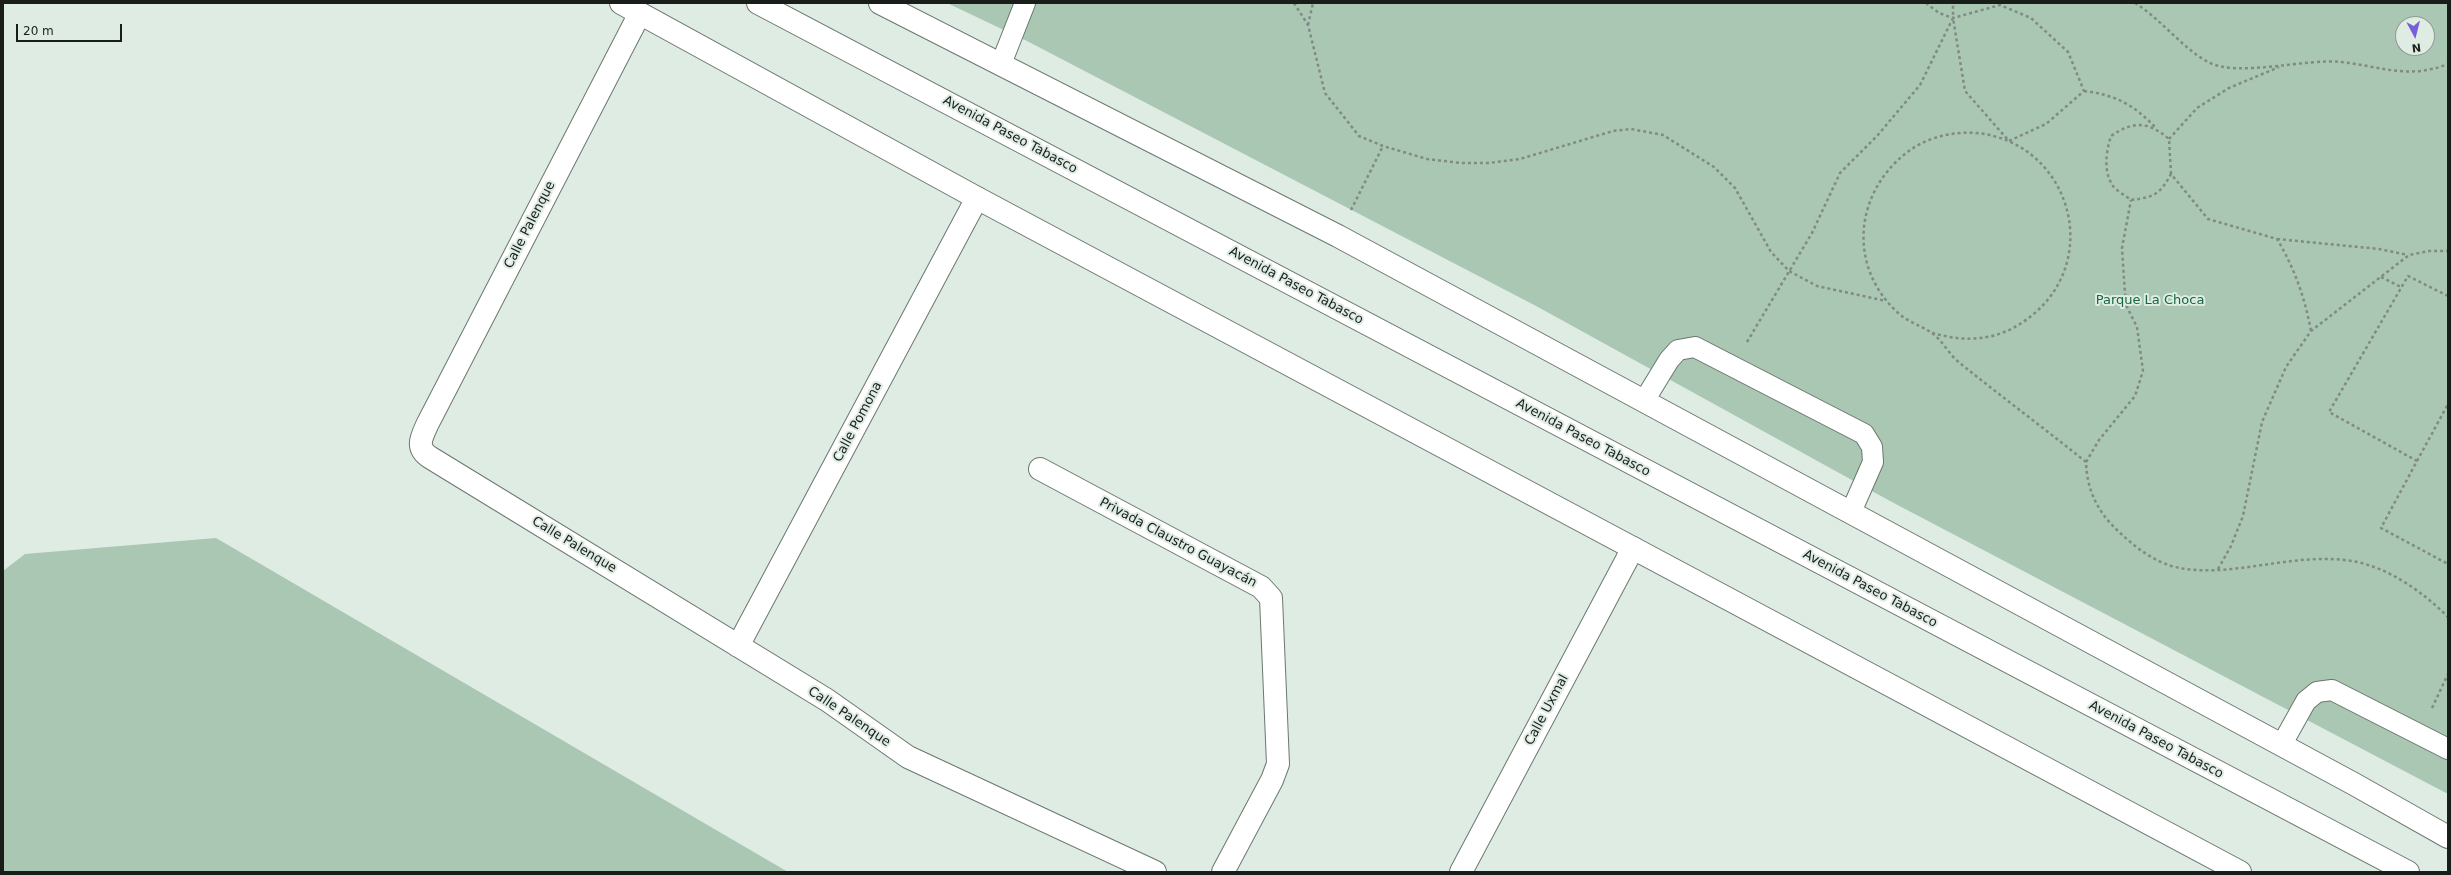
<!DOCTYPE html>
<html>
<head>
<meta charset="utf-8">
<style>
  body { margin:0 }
  #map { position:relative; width:2451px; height:875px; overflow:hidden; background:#deece3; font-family:"DejaVu Sans",sans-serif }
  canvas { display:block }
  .frame { position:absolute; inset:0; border:4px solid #1a1e1b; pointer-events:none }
  .north { position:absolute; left:2395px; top:16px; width:40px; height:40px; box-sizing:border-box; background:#deece3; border:1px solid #909a93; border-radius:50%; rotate:173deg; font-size:11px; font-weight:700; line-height:16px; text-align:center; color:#1a1e1b }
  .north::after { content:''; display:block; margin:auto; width:14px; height:18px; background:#785ed9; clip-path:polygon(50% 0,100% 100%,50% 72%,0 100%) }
  .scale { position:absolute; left:16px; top:24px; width:106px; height:18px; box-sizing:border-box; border:2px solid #1a1e1b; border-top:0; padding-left:5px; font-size:12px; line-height:14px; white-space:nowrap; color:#1a1e1b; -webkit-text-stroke:3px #deece3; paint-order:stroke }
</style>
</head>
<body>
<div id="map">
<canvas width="2451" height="875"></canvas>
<div class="frame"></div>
<div class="north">N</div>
<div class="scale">20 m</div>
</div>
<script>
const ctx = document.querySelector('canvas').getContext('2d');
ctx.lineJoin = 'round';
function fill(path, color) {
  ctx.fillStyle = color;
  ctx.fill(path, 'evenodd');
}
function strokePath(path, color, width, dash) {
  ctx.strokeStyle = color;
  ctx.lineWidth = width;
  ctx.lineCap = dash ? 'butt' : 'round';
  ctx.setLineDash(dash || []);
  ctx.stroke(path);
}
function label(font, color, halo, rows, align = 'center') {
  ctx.font = font + ' "DejaVu Sans",sans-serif';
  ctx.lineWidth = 4;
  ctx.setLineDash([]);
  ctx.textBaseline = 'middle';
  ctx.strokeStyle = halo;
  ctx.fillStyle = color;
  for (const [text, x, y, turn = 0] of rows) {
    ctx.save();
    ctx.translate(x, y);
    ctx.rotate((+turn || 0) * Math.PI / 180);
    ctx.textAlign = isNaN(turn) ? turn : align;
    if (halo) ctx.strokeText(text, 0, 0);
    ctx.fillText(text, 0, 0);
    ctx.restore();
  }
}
const green = new Path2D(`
  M947 3H2448V794L1890 501 1538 307 1027 41ZM2403 24H2427V48H2403Z
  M216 538 788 872H3V571L25 554Z`);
const path = new Path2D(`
  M1294 3 1308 25 1325 93 1359 136 1383 146 1427 159 1461 163H1489L1520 159 1613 131 1631 129 1663 135 1714 167 1735 188 1771 252 1789 271 1817 286 1886 301
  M1870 3H1871
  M1926 3 1939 13 1953 18 2000 5 2031 18 2068 52 2084 91 2046 124 2009 141 1965 91 1953 18
  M2135 3C2161 19 2181 47 2208 62 2238 78 2306 58 2341 62 2380 66 2408 80 2448 64
  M1308 25 1313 3
  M2084 91C2116 95 2134 105 2156 128
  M2169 139 2197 108 2229 88 2279 67
  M2171 174 2169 139C2148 121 2133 121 2111 136 2106 152 2103 171 2113 186 2117 191 2126 196 2131 200 2155 197 2160 194 2171 174L2208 219 2277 239C2294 267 2305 298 2311 331
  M1351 210 1383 146
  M2277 239 2379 249 2408 255
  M2381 277 2401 287
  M2448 296 2408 276 2329 412 2417 461 2381 528 2448 564
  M1932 333C1948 337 1962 340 1978 338 2000 337 2020 326 2036 312 2103 252 2066 142 1977 133 1952 131 1924 138 1905 154 1855 194 1848 265 1896 311 1907 322 1920 325 1932 333 1943 341 1950 356 1961 364 2002 397 2045 429 2086 462 2087 491 2098 512 2118 531 2137 549 2159 566 2186 569 2240 576 2295 552 2352 561 2388 567 2423 592 2448 617
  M1747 342 1812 233 1840 173 1877 136 1920 85 1953 18V3
  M2417 461 2448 404
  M2086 462 2099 440 2135 396 2143 371 2137 327 2126 305 2124 279 2122 248 2131 200
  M2218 569 2231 546 2243 516 2262 422 2286 367 2311 331 2409 255 2429 251H2448
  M2432 708 2448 674`);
const service = new Path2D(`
  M1001 64 1025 3
  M1644 401 1669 360 1678 350 1695 347 1864 434 1872 447 1873 462 1851 512
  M2282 744 2306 701 2317 692 2332 690 2448 749`);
const minor = new Path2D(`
  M639 15 428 423C421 438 415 448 431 458L827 700 908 757 1155 872
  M1040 469 1261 587 1271 598 1278 764 1272 780 1223 872
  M738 646 977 198
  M1461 872 1633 548`);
const tertiary = new Path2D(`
  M621 3 977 198 2240 872`);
const primary = new Path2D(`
  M758 3 2408 872
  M880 3 1338 236 2354 784 2448 837`);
const streetNames = [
  ["Avenida Paseo Tabasco",1010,135,28],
  ["Calle Palenque",530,225,-63],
  ["Avenida Paseo Tabasco",1296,286,28],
  ["Calle Pomona",858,422,-62],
  ["Avenida Paseo Tabasco",1583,438,28],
  ["Privada Claustro Guayacán",1178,543,28],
  ["Calle Palenque",574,545,31],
  ["Avenida Paseo Tabasco",1870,589,28],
  ["Calle Uxmal",1547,710,-62],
  ["Calle Palenque",849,717,34],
  ["Avenida Paseo Tabasco",2156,740,28]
];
const parkNames = [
  ["Parque La Choca",2150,301]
];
fill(green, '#a9c7b2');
strokePath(service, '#6b776f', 22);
strokePath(minor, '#6b776f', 24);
strokePath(tertiary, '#6b776f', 24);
strokePath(primary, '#6b776f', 24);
strokePath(path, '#818a84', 2.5, [3, 3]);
strokePath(service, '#fff', 20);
strokePath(minor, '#fff', 22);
strokePath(tertiary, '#fff', 22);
strokePath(primary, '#fff', 22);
label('13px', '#1a1e1b', '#deece3', streetNames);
label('13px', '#16683f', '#deece3', parkNames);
</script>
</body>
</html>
